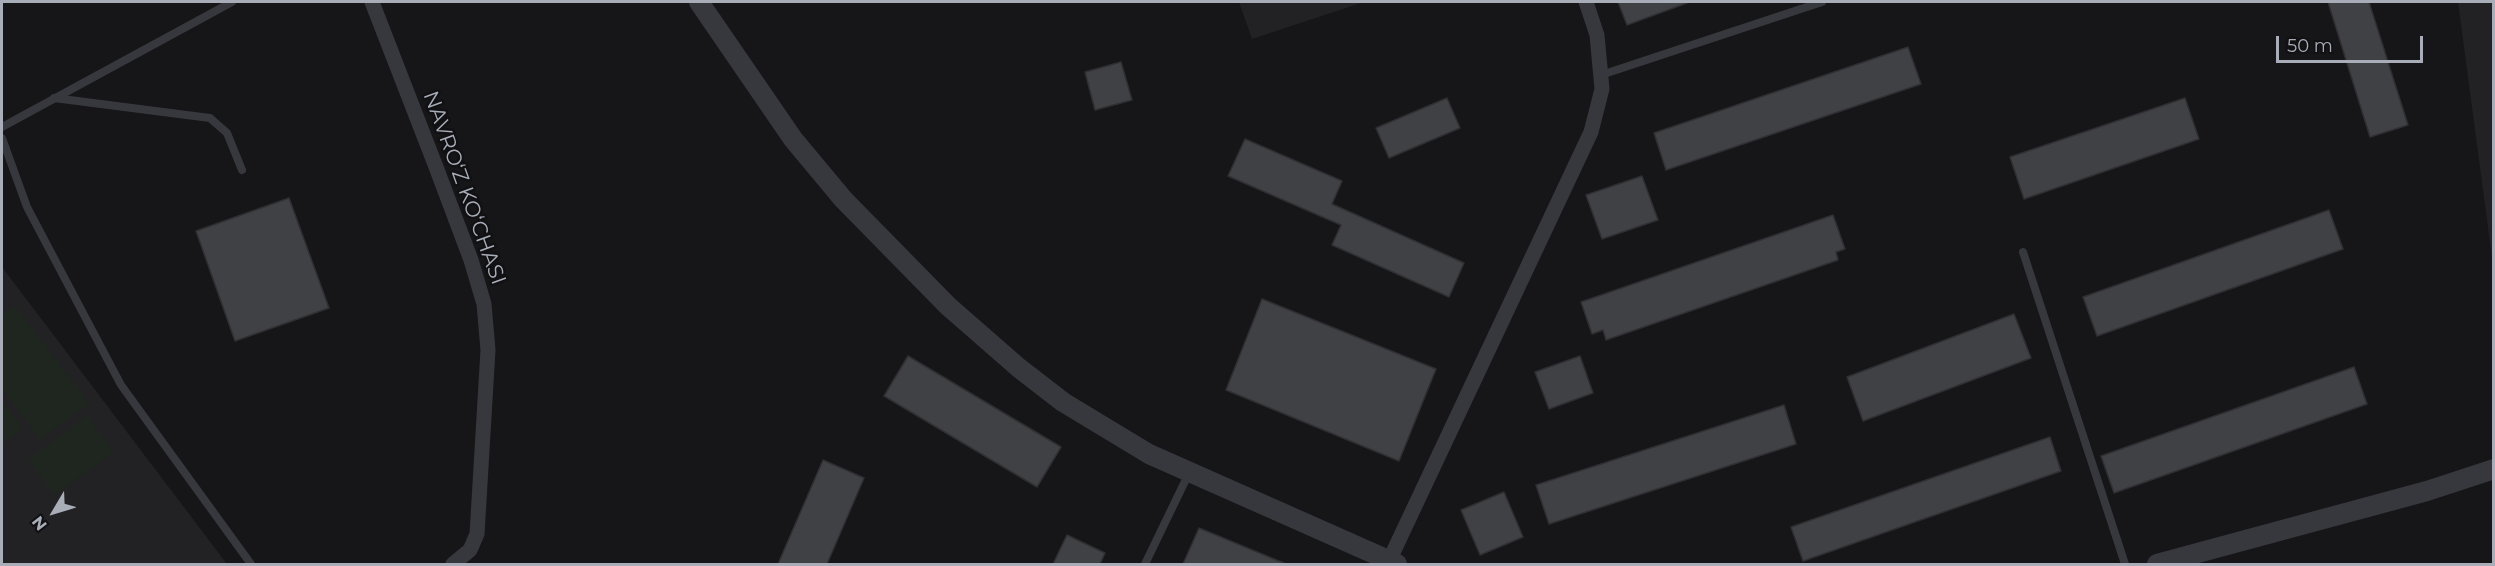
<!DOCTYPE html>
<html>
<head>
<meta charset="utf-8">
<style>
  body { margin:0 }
  #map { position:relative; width:2495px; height:566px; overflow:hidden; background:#161618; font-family:Montserrat,sans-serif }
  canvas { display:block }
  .frame { position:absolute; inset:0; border:3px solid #a8adb8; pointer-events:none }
  .north { position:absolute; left:24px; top:482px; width:60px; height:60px; -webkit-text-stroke:4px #111113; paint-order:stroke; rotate:232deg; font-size:16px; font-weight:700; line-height:24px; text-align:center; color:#a8adb8 }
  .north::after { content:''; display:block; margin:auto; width:21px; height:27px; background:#a8adb8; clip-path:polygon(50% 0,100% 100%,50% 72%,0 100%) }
  .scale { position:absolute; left:2276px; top:36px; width:147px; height:27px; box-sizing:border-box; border:3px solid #a8adb8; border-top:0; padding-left:8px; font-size:18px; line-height:21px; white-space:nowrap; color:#a8adb8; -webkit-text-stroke:4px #111113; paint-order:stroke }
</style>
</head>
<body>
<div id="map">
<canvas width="2495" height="566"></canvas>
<div class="frame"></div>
<div class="north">N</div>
<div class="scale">50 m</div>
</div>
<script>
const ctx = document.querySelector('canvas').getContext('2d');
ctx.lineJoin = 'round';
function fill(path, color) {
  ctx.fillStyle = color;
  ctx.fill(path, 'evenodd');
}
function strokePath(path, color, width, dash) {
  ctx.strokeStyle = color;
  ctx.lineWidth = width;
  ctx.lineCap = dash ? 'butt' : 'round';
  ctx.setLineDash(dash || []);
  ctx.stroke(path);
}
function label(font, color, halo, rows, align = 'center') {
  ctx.font = font + ' Montserrat,sans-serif';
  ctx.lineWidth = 5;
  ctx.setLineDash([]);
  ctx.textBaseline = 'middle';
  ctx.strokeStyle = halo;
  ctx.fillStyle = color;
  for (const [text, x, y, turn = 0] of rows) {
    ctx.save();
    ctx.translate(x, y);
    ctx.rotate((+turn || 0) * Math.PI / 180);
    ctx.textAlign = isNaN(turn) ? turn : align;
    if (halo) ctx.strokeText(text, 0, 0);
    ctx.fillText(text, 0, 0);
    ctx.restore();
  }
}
const built = new Path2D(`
  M1239 2H1364L1252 39Z
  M2458 2H2493V265Z
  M2 267 227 564H2Z`);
const green = new Path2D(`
  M15 306 89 403 40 440 2 389V316Z
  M2 400 23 429 2 444Z
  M87 416 114 452 54 495 28 459Z`);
const building = new Path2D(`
  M1618 2H1687V3L1627 25Z
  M2328 2H2369L2408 125 2370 137Z
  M1908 47 1921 84 1666 170 1654 133Z
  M1121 62 1132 100 1095 110 1085 72Z
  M1447 98 1460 128 1389 158 1376 128Z
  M2185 98 2199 139 2024 199 2010 157Z
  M1245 139 1342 181 1332 204 1464 263 1449 297 1332 245 1341 225 1228 176Z
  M1642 176 1658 220 1602 239 1586 195Z
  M289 198 329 308 235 341 196 231Z
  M2329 210 2343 249 2097 336 2083 297Z
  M1833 215 1845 249 1836 252 1838 260 1606 340 1603 330 1592 334 1581 302Z
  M1262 299 1436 369 1399 461 1226 390Z
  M2014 314 2031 358 1863 421 1847 377Z
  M908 356 1061 447 1037 487 884 396Z
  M1580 356 1593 393 1549 409 1535 372Z
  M2354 367 2367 404 2114 493 2101 456Z
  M1784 405 1796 444 1549 524 1536 485Z
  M2050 437 2061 471 1803 561 1791 527Z
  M823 460 864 478 827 564H778Z
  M1504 492 1523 537 1480 555 1461 510Z
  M1199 528 1286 564H1183Z
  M1067 535 1105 553 1100 564H1053Z`);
const service = new Path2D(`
  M1601 75 1822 2
  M54 98 210 118 227 133 242 170
  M2 127 232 2
  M2 138 27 207 121 385 251 564
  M2023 252 2125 564
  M1145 564 1189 473`);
const minor = new Path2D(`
  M372 2 436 167 471 260 484 304 488 350 477 534 470 550 453 564
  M1389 561 1591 132 1602 89 1597 35 1586 2`);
const tertiary = new Path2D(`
  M699 2 793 139 843 199 948 306 1019 368 1063 402 1149 454 1397 564
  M2157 564 2427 491 2494 469`);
const streetNames = [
  ["NAVRO‘Z KO‘CHASI",464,188,70]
];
fill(built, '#222225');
fill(green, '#1e261f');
fill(building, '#404145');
strokePath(building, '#303034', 1.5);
strokePath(service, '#37383d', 8);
strokePath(minor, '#37383d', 15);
strokePath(tertiary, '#37383d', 20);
label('21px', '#a8adb8', '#111113', streetNames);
</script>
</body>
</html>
